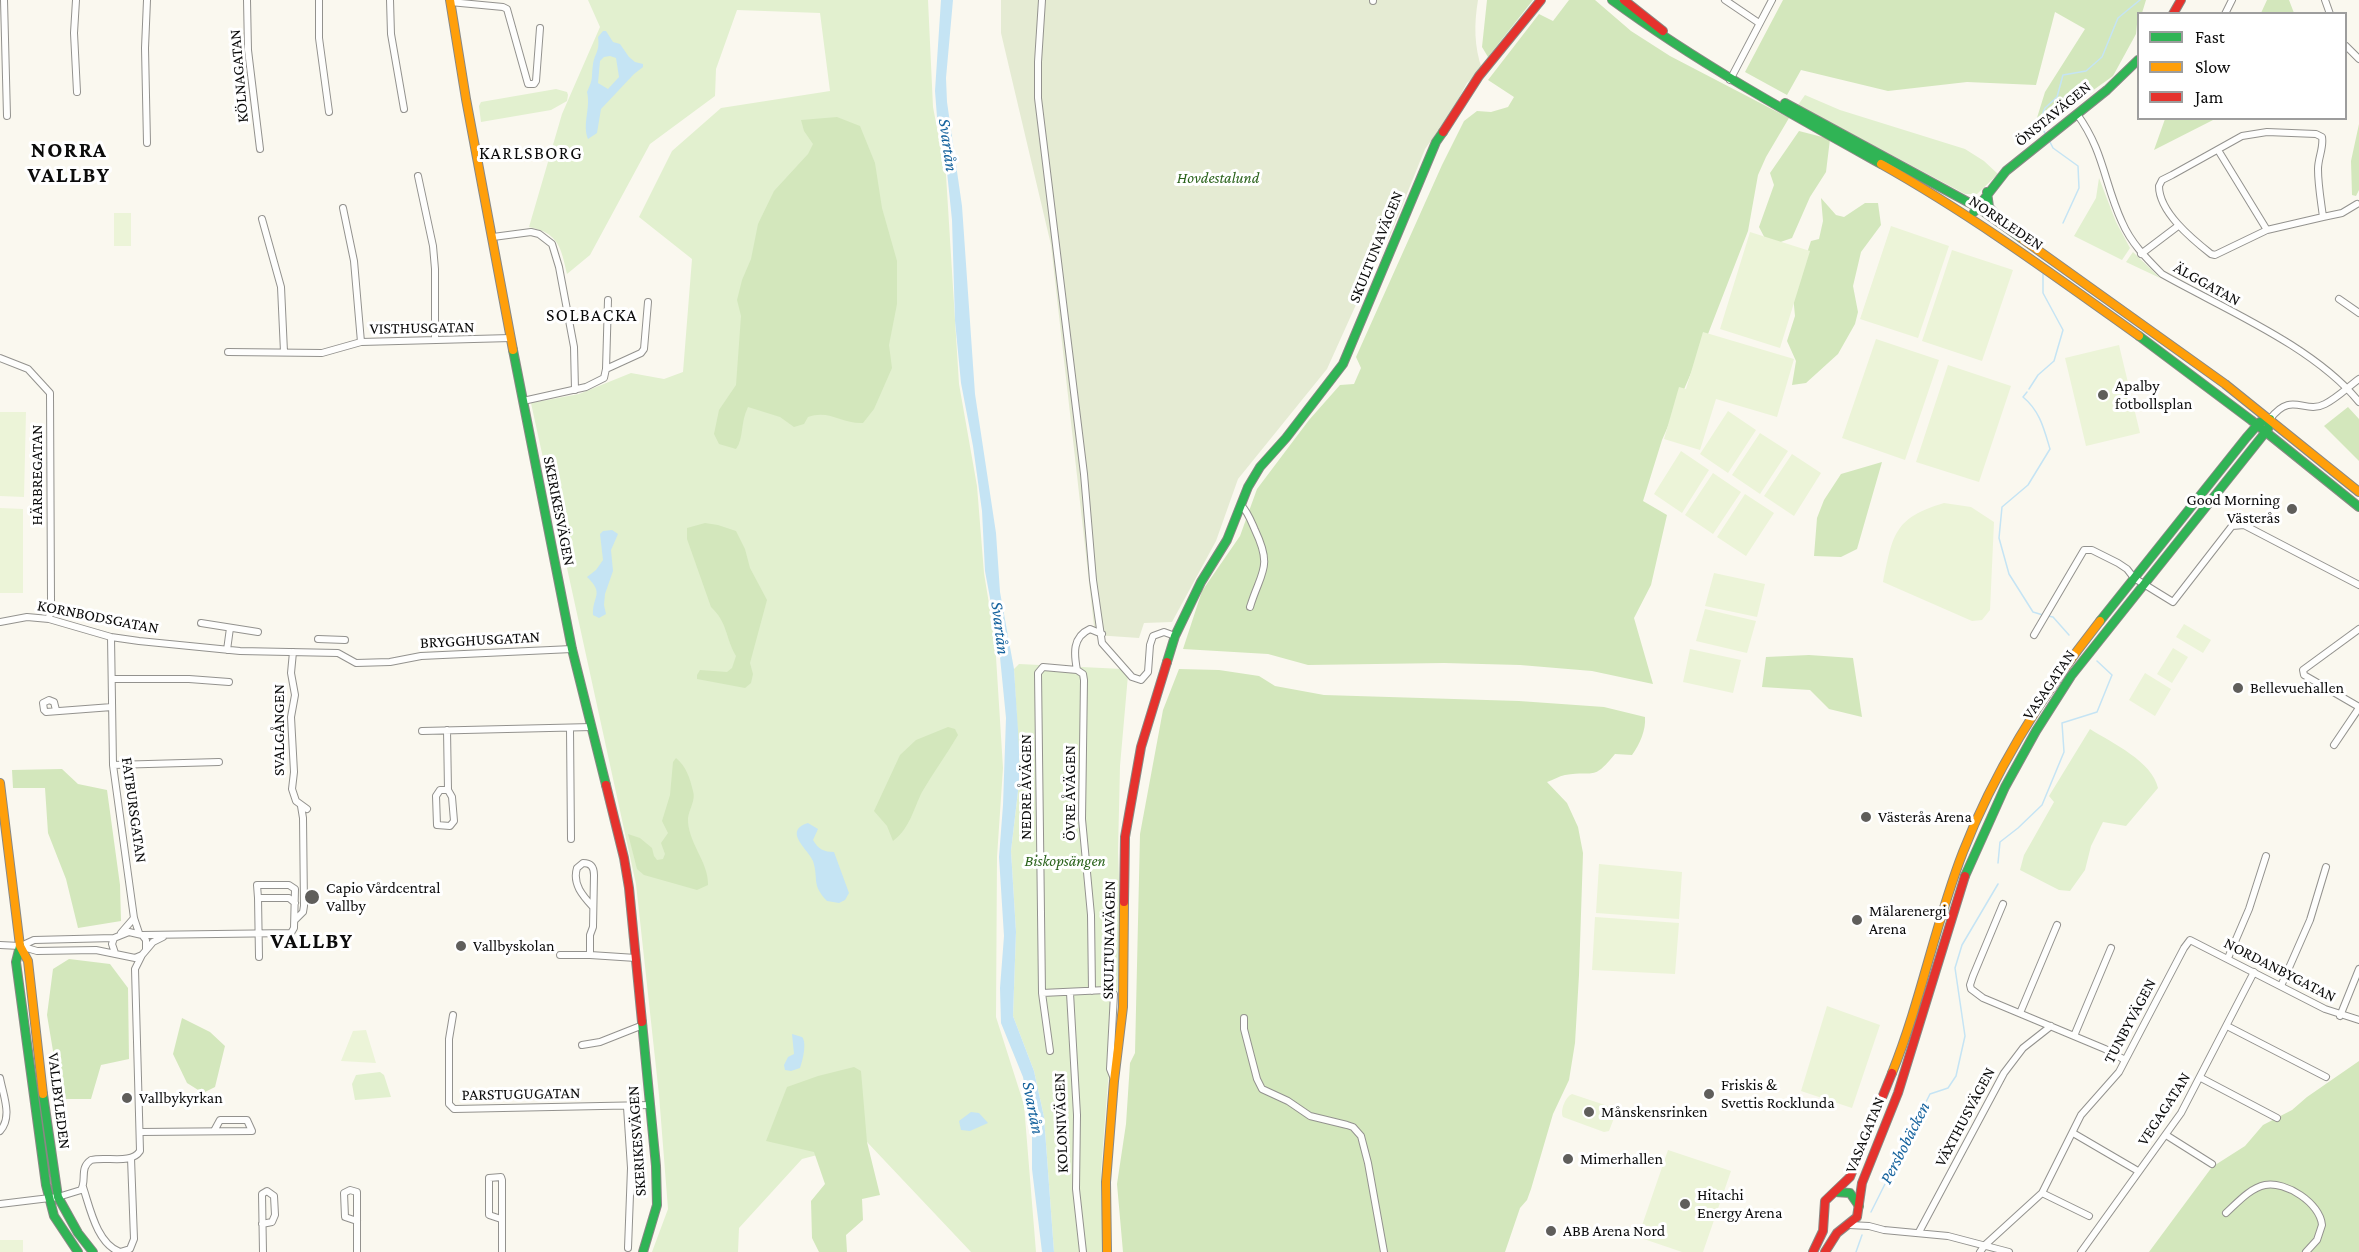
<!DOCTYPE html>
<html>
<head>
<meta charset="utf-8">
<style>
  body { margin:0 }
  #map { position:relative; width:2359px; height:1252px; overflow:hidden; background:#faf8ef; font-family:"Crimson Pro",serif }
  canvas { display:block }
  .legend { position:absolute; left:2137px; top:12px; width:210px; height:108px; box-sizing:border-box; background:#fff; border:2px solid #9d9d9d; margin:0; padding:8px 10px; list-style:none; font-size:18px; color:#0b0b0b }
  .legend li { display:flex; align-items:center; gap:12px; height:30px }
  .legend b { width:30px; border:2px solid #9d9d9d }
</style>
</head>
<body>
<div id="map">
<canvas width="2359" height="1252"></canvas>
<ul class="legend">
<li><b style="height:8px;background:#30b455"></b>Fast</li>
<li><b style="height:8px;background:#ff9f0a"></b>Slow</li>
<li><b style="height:8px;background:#e5322d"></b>Jam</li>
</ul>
</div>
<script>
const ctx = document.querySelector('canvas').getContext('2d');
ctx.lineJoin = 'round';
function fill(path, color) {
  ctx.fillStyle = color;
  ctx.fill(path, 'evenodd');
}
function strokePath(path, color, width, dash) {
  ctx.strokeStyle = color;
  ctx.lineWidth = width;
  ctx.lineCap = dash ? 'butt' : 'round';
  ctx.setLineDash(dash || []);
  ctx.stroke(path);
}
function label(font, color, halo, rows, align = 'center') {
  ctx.font = font + ' "Crimson Pro",serif';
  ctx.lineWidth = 6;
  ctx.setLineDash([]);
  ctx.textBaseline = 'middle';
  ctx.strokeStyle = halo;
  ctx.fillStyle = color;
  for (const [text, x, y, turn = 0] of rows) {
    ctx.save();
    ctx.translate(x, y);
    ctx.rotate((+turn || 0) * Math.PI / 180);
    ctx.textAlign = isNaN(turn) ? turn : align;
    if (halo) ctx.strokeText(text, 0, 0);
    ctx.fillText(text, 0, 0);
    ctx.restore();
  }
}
const green = new Path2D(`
  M588 0H928L933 107 946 175 959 384 977 486 984 573 995 641 1003 768 997 857 996 1017 1024 1105 1036 1252H971L867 1142 802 1159 739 1228 738 1252H652L668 1209 659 1095 636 884 531 403 579 394 631 373 664 379 683 372 692 259 639 217 672 151 721 108 830 91 820 13 737 10 716 69 715 96 650 144 590 255 567 274C561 248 559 233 529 227L562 114 600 27Z
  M556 89 567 92 568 95 567 101 551 110 481 122 479 106 481 102Z
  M1805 95 1840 110 1965 149 1984 161 1998 174 1977 194H1965L1798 105Z
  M2099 178 2116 222 2130 248 2122 260 2074 236 2096 198Z
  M2133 252 2160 278 2126 262Z
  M1019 664 1123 669 1128 675 1120 766 1118 852 1121 934 1115 1036 1108 1082 1101 1172 1103 1252H1054L1044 1117 1034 1071 1013 1016 1016 932 1011 851 1020 774 1014 669Z
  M2090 729C2112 743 2152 761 2158 788L2126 826 2103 822 2091 846 2085 870 2070 891 2059 890 2020 870 2024 855 2054 802 2049 796Z
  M380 1072 384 1075 391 1097 355 1100 352 1084 356 1075Z`);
const forest = new Path2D(`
  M1487 0H1533L1488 57 1482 47Z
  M1569 0H1595L1631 31 1670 56 1789 118 1766 157 1758 175 1748 231 1708 334 1662 440 1643 501 1667 515 1651 585 1634 618 1653 684 1592 671 1520 665 1444 663 1308 665 1268 654 1183 649 1202 591 1240 536 1257 489 1309 420 1340 385 1354 384 1361 368 1356 357 1442 165 1464 121 1477 111 1491 112 1508 107 1514 97 1488 80 1539 14 1553 21Z
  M1783 0H2146L2142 13 2138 14 2136 34 2113 76 2032 134 2045 92 2085 29 2055 12 2036 85 1967 82 1888 91 1801 70 1787 95 1745 72Z
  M2267 0H2289L2294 13H2261Z
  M837 117 860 126 875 163 882 208 897 261V304L889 345 892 368 874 409 863 423C842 424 829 409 808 417L804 424 794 427 780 417 748 407C740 423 744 438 736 449L719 444 714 434 719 410 736 385 741 316 737 300 742 280 751 259 758 224 774 191 808 154 813 144 804 131 801 120Z
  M2165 119V118L2215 119 2154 150Z
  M2359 124V190L2356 196 2352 195 2351 161Z
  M1799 131 1830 139 1826 172 1810 197 1792 238 1769 246 1759 227 1774 185 1770 173Z
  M1821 198 1836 215 1844 217 1865 203H1878L1881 225 1861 252 1853 286 1858 312 1855 324 1838 354 1806 383 1792 385 1796 361 1787 341 1795 316 1793 295 1811 241 1819 239 1823 221Z
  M2348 407 2359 419V461L2324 426Z
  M1882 462 1857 549 1841 557 1814 556 1817 518 1824 500 1841 474Z
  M705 523 718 525 736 531 745 549 750 568 767 600 750 663 753 674 751 683 745 688 697 679V675L700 670 727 672 732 668 736 656C725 637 728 623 711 607L687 539V528Z
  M1809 655 1853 658 1862 717 1829 709 1810 690 1762 687 1766 657Z
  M1179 669 1219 670 1259 676 1275 686 1324 695 1519 701 1604 707 1645 717C1646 730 1640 744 1632 755L1615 754C1592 782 1595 770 1565 775 1559 776 1553 780 1547 782L1567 803 1578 827 1583 853 1579 975 1575 1043 1569 1080 1553 1114 1531 1189 1527 1200 1520 1208 1505 1252H1123L1117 1184 1126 1124 1130 1063 1135 1053 1140 834 1163 710Z
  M948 727 955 729 958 735C947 754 933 773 922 792 913 810 910 828 893 841L887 826 874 811 900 755 916 740Z
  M676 758C686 766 690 778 693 791 696 800 689 809 688 818 687 842 709 862 708 885L697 890 644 875 637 869 628 834 640 838 652 848 654 856 657 860 663 859 665 854 661 843 668 833 662 821 670 795 673 762Z
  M62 769 78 784 107 790 120 885 121 921 78 928 66 879 48 833 45 788H13L12 770Z
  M69 959 110 964 128 988 129 1059 101 1065 91 1099H61L47 1015 53 969Z
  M182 1018 210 1032 225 1046 215 1087 203 1093 187 1083 173 1054Z
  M2359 1061V1252H2149L2212 1167 2245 1146 2263 1125 2292 1110 2307 1097Z
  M854 1067 861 1071 867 1142 880 1195 862 1199 863 1220 846 1235 847 1252H819L812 1238 811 1201 825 1184 814 1152 766 1141 787 1087 818 1076Z`);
const cemetery = new Path2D(`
  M1001 0H1478C1474 24 1474 46 1482 69L1467 83 1449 116 1425 149 1389 238 1382 247 1327 369 1238 479 1216 541 1172 622 1144 623 1139 638 1095 635 1051 245 1001 33Z`);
const pitch = new Path2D(`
  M114 213H131V246H114Z
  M1891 226 1949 246 1918 338 1860 319Z
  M1750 232 1810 251 1780 348 1720 329Z
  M1952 250 2013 270 1982 361 1922 341Z
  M1703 332 1794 359 1777 417 1716 399 1700 450 1664 439 1679 387 1686 389Z
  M1876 339 1939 360 1905 460 1842 438Z
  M2119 345 2140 433 2086 446 2065 358Z
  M1948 365 2011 386 1979 482 1916 462Z
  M1728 411 1756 430 1728 473 1700 454Z
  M0 412H26L24 497 0 496Z
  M1760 433 1788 451 1760 494 1732 475Z
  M1681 451 1709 470 1682 513 1654 494Z
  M1792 454 1821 473 1794 516 1764 496Z
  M1713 473 1741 492 1713 534 1685 515Z
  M1745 494 1774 513 1746 556 1717 537Z
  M1944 503 1971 507 1994 522 1990 610 1982 620 1972 621 1883 582C1893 534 1894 518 1944 503Z
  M0 508 23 509V593H0Z
  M1714 573 1765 584 1757 617 1705 606Z
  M1705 609 1756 621 1747 653 1696 641Z
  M2184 624 2211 640 2203 653 2176 637Z
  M2173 648 2188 657 2172 683 2157 674Z
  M1690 649 1741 660 1733 693 1683 682Z
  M2145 673 2171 689 2155 716 2129 700Z
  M1599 864 1682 872 1679 919 1596 913Z
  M1595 917 1679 923 1675 974 1592 970Z
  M1827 1006 1880 1025 1852 1108 1801 1091Z
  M366 1030 376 1063 341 1061 353 1031Z
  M1572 1094 1614 1108 1616 1113 1609 1131 1604 1132 1563 1117C1560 1111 1565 1097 1572 1094Z
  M1668 1150 1731 1171 1703 1252H1682L1638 1237Z
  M0 1240H23V1252H0Z`);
const water = new Path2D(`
  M941 0H953L946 78 947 102 962 206 975 394 996 533 1000 592 1014 669 1018 730 1020 774 1011 851 1016 932 1013 1016 1034 1071 1044 1117 1054 1252H1042L1032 1169V1121L1023 1077 1001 1023 1000 988 1004 936 999 857 1003 805 1006 718 999 647 985 571 982 511 973 446 961 383 955 321 952 220 947 172 937 117 935 91Z
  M603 31H606L613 42 620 44 629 57 635 62 643 64V67L634 74 601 109 597 133 588 139C582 124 591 108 587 92 594 77 591 79 593 64 595 53 600 51 598 37ZM610 56 616 58 619 77 608 89 598 83 600 61 604 57Z
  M612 530 618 534 611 550 613 571 605 594 604 605 606 614 599 618 593 615C592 596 605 594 587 577L596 570 603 560 600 534 603 531Z
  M808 823 818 829 813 840C818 849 824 852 834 852L849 893 845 900 839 903 827 901C811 884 819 880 813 861 809 850 782 831 808 823Z
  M792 1034 802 1037C807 1042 803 1060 800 1068L791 1071 785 1070 784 1065 788 1057 794 1054Z
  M971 1112 979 1113 988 1123 970 1131 961 1130 959 1121Z`);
const stream = new Path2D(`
  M2045 133 2039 123 2045 108 2057 97 2063 75 2086 71 2102 57 2118 18 2140 0
  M2050 142 2053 148 2078 166 2079 188 2063 223
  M2029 389 2038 375 2054 361 2063 330 2043 293V274
  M2027 392 2023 397C2040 411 2044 429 2050 449L2028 485 2002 507 1999 538 2009 574 2033 612 2043 615
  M2048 616 2053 617 2069 635
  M1998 863 2000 842 2018 828 2042 805 2064 752 2062 723 2097 712 2112 675 2097 661
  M1871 1212 1930 1094 1948 1088 1956 1076 1965 1036 1955 968 1962 945 1998 884
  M1856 1252 1862 1235`);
const street = new Path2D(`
  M4 0 7 116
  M76 0 74 33 77 92
  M247 0 248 50 260 149
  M319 0V38L329 112
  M390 0 391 34 404 109
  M1042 0 1038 62V98L1084 474 1093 580 1102 643 1132 677 1141 680 1148 672 1150 645 1153 636 1164 632 1175 636
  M1725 0 1759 23
  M2325 0 2330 14
  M1373 1V0
  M450 2 503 7 507 9 528 84H534L536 81 540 28
  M2225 14 2232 0
  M2346 46 2359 59
  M1730 80 1772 0
  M2077 114C2104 151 2104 183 2122 222 2131 243 2146 258 2162 274 2224 309 2315 347 2359 402
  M2267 132 2316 134 2322 137C2324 147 2318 158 2318 169 2318 185 2321 201 2323 217L2267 230 2215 255 2211 254C2192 239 2159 212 2159 186L2162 180 2172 175 2242 136Z
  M147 143 145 48 147 0
  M2218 150 2267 230
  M418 176 433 246 435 269V340
  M343 208 354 261 361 342
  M2323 217 2342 213 2357 204
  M262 219 281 287 284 352
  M493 237 531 232 539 234 552 244 559 267 574 347 575 390
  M2141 254 2178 226
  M2339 299 2359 313
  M228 352 322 353 361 342 511 338
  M0 358 28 369 50 393 51 601 49 619
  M606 369 608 300
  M523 401 586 387 604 378 606 369 641 353 644 349 648 302
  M2270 419C2292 390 2304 415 2325 404 2337 398 2348 387 2359 379
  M1241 505C1248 512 1251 521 1255 530 1273 568 1261 571 1250 607
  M0 622 27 617 49 619 111 637 139 641 240 651 338 653 356 663 390 662 421 656 572 649
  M201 623 258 632
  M2359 629 2303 670 2304 675 2359 707
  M2034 635 2084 550H2092L2118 563 2127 569 2134 578 2173 602 2232 526 2244 525 2359 585
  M111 637 113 765 134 918 139 933
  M318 639 345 640
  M227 650 230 628
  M293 652 291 673 295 695 291 717 294 772 292 789 296 801 307 809
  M1077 670 1083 674 1084 680 1082 819 1091 915 1092 991
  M1077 670C1074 654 1072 637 1090 629L1102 634
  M112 679H189L229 682
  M56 710 54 702 49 700 43 703 44 710 46 712 112 707
  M570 729 571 839
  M447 730 448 790 452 797 454 821 450 826 437 825 436 796 440 790H448
  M422 731 592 727
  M2334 745 2359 708
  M113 765 219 762
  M2003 904 1973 976 1970 985 1971 989 1983 998 2105 1049 2125 1060
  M593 907C583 896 572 884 577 868L583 863C591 863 594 867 594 875L593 927 590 935V955L636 958
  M295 920 303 912 304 906 303 818 301 806
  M121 933 134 918
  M142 935 291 933 294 928 295 889 289 885H257L258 898
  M0 945 20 946 37 951 96 950 135 958 142 955 153 942 163 937
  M21 946 34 940 114 938
  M115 953 112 944 114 938 129 932 142 935 146 940V949
  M560 955H590
  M259 957 258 898H289L295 903
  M2228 958 2249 909 2266 856
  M2281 986 2310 920 2326 867
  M1042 993 1106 990 1114 994 1110 1069 1114 1079
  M1070 993 1077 1115 1076 1189 1083 1252
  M2020 1013 2057 925
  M453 1015 449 1039V1104L454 1109 650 1105
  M2340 1016 2359 969
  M1244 1018V1029L1257 1079 1262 1089 1288 1101 1310 1116 1347 1125 1353 1127 1361 1136 1368 1163 1384 1252
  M2227 1026 2326 1077
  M2074 1036 2111 948
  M582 1045 600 1042 643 1025
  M1050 1051 1042 993 1038 673 1043 667 1077 670
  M0 1078C3 1095 13 1117 0 1131
  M2201 1078 2277 1118
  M627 1107 631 1168 628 1248
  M140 1132 252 1131 247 1120H220L214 1131
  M2073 1133 2138 1171
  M2166 1135 2212 1164
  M83 1187C90 1208 97 1244 120 1252L130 1249 134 1239 131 1158
  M2042 1193 2089 1216
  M0 1204 58 1197 81 1190C87 1180 79 1168 91 1160 106 1156 131 1165 140 1151L135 969 142 955
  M2226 1213C2237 1203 2250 1188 2265 1185 2286 1181 2320 1203 2322 1225L2317 1240 2306 1252
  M501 1219 489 1215V1178L501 1177 502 1180V1252
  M357 1221 345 1217 344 1193 350 1190 357 1192V1252
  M262 1224 272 1222 275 1215 274 1196 267 1191 262 1194 263 1252
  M1849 1225 1869 1226 1884 1230 1948 1236 2009 1252
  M1919 1232 2004 1073 2023 1048 2051 1026
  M1980 1252 1985 1245 2042 1193 2081 1115 2119 1072 2184 948 2190 940 2325 1009 2359 1020
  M2081 1252 2181 1113 2254 972`);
const fast = new Path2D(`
  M1612 0C1698 63 1789 113 1881 164
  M1785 103 1977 207 2021 238
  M1987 192 1989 207 1998 217
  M1974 212 2006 171 2107 90 2138 60
  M2139 336 2251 420 2359 507
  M513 350 572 649 606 785
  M2100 621 2246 438 2260 422 2270 419
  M1167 662 1175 636 1201 582 1227 540 1248 487 1260 467 1286 438 1343 364 1436 142 1443 132
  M1965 876 2005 787 2036 731 2071 676 2268 429 2270 419
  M20 946 16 962 46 1185 54 1216 78 1252
  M642 1022 656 1166 657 1205 643 1252
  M43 1094 58 1197 78 1233 93 1252
  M1835 1192 1850 1193 1859 1206`);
const slow = new Path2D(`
  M450 0 466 99 513 350
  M1881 164C1972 215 2055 276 2139 336
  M2021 238 2225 384 2359 492
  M0 783 20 946 28 961 43 1094
  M1892 1073C1921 1001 1935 924 1963 852 1996 767 2044 692 2100 621
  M1107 1252 1106 1182 1114 1081 1123 1007 1124 902`);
const jam = new Path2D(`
  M1624 0 1663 31
  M2173 14 2181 0
  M1443 132 1479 76 1541 0
  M606 785 624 858 629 888 642 1022
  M1124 902 1125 837 1141 747 1167 662
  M1813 1252 1823 1231 1825 1201 1850 1177 1892 1073
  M1825 1252 1837 1233 1857 1217 1862 1183 1898 1093 1965 876`);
const markers = [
  [2103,395,6,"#5f5e5b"],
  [2292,509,6,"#5f5e5b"],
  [2238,688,6,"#5f5e5b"],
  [1866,817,6,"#5f5e5b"],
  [312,897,8,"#5f5e5b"],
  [1857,920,6,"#5f5e5b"],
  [461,946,6,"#5f5e5b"],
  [1709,1094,6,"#5f5e5b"],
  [127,1098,6,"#5f5e5b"],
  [1589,1112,6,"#5f5e5b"],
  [1568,1159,6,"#5f5e5b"],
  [1685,1204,6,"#5f5e5b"],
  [1551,1231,6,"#5f5e5b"]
];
const streetNames = [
  ["KÖLNAGATAN",239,76,-95],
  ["ÖNSTAVÄGEN",2053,114,-39],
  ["NORRLEDEN",2006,223,34],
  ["SKULTUNAVÄGEN",1376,247,-68],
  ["ÄLGGATAN",2207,284,29],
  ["VISTHUSGATAN",422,328,-1],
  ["HÄRBREGATAN",37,475,-90],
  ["SKERIKESVÄGEN",559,511,79],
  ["KORNBODSGATAN",98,617,11],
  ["BRYGGHUSGATAN",480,640,-3],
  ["VASAGATAN",2049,685,-56],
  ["SVALGÅNGEN",279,730,-90],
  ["NEDRE ÅVÄGEN",1026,787,-90],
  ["ÖVRE ÅVÄGEN",1070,793,-90],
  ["FATBURSGATAN",134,810,82],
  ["SKULTUNAVÄGEN",1109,940,-89],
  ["NORDANBYGATAN",2280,970,27],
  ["TUNBYVÄGEN",2130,1021,-62],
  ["PARSTUGUGATAN",521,1094,-1],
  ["VALLBYLEDEN",59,1101,83],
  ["VEGAGATAN",2164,1109,-57],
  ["VÄXTHUSVÄGEN",1965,1117,-62],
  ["KOLONIVÄGEN",1061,1123,-92],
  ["VASAGATAN",1865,1135,-68],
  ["SKERIKESVÄGEN",637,1141,-94]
];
const parkNames = [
  ["Hovdestalund",1218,178],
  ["Biskopsängen",1065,861]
];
const poiNames = [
  ["Apalby",2115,386],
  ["fotbollsplan",2115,404],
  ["Good Morning",2280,500,"right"],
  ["Västerås",2280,518,"right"],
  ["Bellevuehallen",2250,688],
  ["Västerås Arena",1878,817],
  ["Capio Vårdcentral",326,888],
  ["Vallby",326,906],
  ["Mälarenergi",1869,911],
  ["Arena",1869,929],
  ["Vallbyskolan",473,946],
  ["Friskis &",1721,1085],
  ["Svettis Rocklunda",1721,1103],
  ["Vallbykyrkan",139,1098],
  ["Månskensrinken",1601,1112],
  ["Mimerhallen",1580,1159],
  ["Hitachi",1697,1195],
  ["Energy Arena",1697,1213],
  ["ABB Arena Nord",1563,1231]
];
const waterNames = [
  ["Svartån",948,145,82],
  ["Svartån",1000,628,83],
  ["Svartån",1033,1108,79],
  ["Persbobäcken",1905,1143,-63]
];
const neighbourhoodNames = [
  ["KARLSBORG",531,153],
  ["SOLBACKA",592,315]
];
const districtNames = [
  ["NORRA",69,150],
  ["VALLBY",69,175],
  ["VALLBY",312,941]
];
fill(green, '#e2f0cf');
fill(forest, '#d3e7bc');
fill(cemetery, '#e5ebd3');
fill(pitch, '#ecf4d8');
fill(water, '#c5e4f4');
strokePath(stream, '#c5e4f4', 1.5);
strokePath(street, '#93928e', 8);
strokePath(fast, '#898884', 10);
strokePath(slow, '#898884', 10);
strokePath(jam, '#898884', 10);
strokePath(street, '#fefefd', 6);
strokePath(fast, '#30b455', 8);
strokePath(slow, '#ff9f0a', 8);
strokePath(jam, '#e5322d', 8);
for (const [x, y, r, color] of markers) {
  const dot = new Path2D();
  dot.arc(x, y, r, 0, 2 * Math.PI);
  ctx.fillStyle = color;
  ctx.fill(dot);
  strokePath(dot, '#fff', 2);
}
label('16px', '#0b0b0b', '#fff', streetNames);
label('italic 16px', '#2b631c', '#fff', parkNames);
label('16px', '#0b0b0b', '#fff', poiNames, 'left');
label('italic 18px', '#15629d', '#fff', waterNames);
ctx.letterSpacing = '1.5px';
label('18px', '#0b0b0b', '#fff', neighbourhoodNames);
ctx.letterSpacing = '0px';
ctx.letterSpacing = '1.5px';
label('bold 22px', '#0b0b0b', '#fff', districtNames);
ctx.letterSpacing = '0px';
</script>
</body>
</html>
